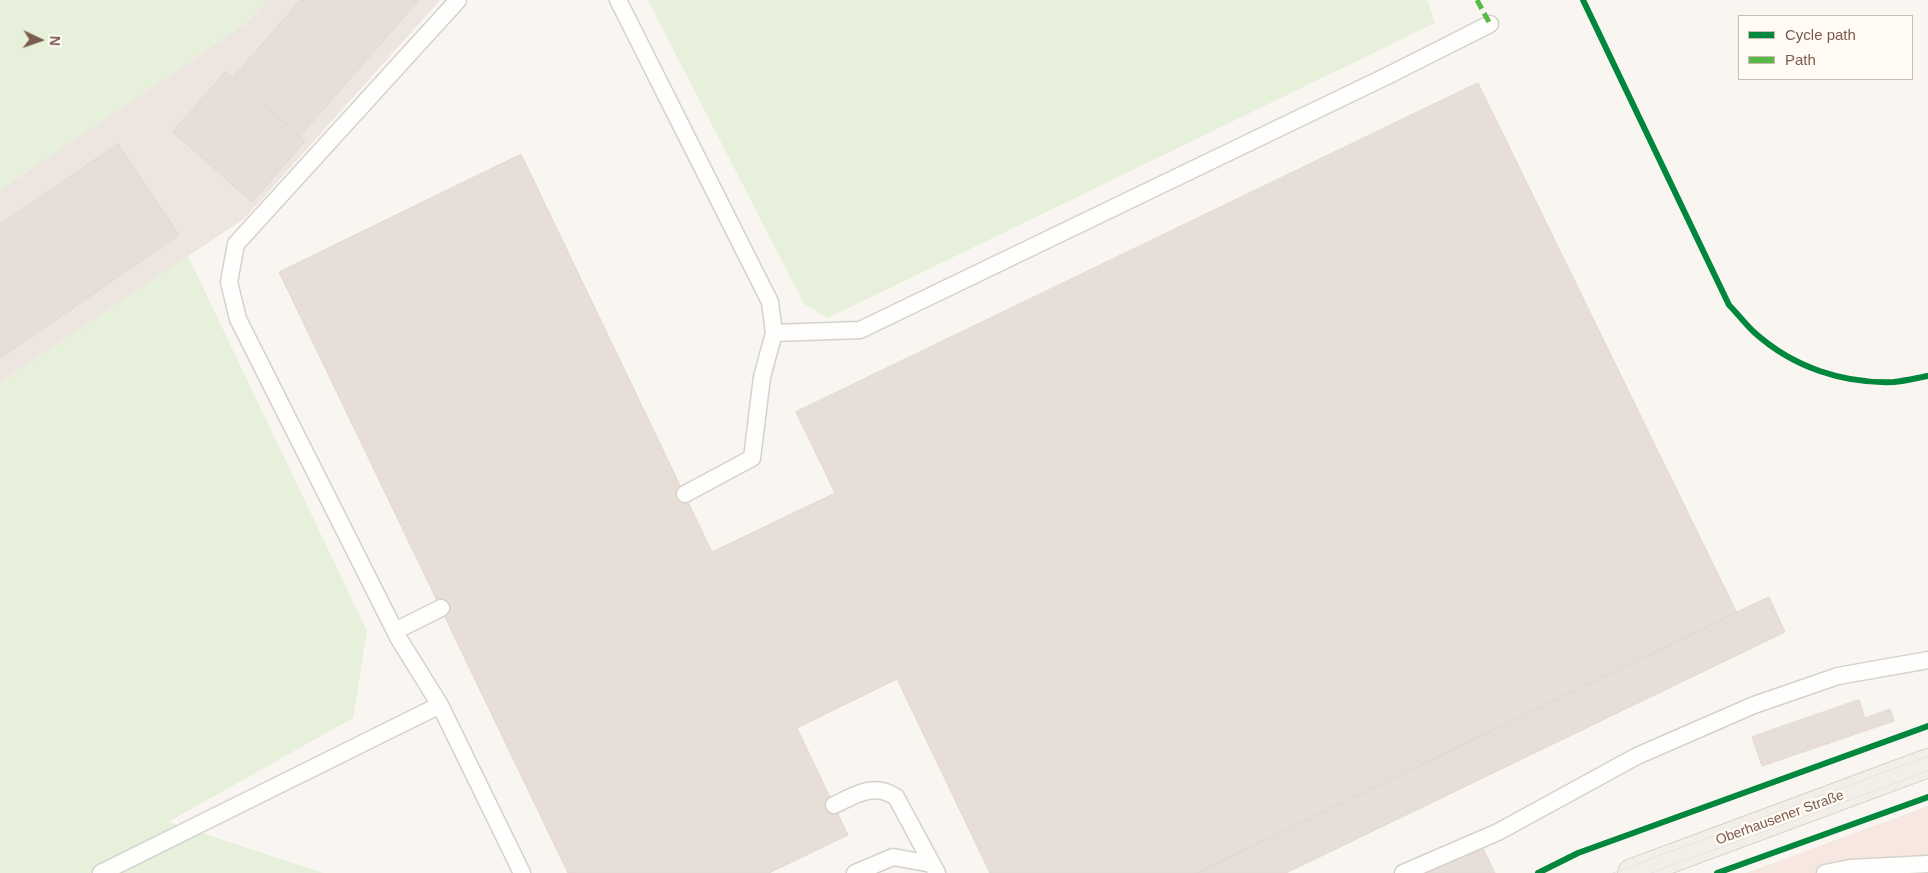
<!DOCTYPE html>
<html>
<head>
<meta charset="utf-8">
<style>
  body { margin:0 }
  #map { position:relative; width:1928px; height:873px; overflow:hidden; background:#f9f5f0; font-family:Helvetica,sans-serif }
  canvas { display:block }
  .legend { position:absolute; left:1738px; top:15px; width:175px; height:65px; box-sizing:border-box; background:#fffaf3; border:1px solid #cabbb1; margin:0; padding:6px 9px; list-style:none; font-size:15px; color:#7a5c4d }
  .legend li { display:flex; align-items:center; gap:10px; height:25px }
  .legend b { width:25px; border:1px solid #cabbb1 }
  .north { position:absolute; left:15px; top:15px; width:50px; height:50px; -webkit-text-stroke:4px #fffaf3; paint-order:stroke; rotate:93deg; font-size:14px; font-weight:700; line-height:20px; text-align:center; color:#7a5c4d }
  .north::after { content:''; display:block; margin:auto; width:18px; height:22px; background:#7a5c4d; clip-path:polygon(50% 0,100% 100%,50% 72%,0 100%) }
</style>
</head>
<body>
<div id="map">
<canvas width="1928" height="873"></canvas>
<ul class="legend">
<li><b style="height:6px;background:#00873e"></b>Cycle path</li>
<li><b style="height:6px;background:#58b947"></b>Path</li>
</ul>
<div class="north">N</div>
</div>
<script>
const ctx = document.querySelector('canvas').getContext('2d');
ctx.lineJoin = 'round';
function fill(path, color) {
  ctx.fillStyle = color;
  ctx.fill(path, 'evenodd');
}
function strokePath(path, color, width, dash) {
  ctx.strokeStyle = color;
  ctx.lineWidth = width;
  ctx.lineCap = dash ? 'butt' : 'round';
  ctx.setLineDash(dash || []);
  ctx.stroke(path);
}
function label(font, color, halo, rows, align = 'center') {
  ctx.font = font + ' Helvetica,sans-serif';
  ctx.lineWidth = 5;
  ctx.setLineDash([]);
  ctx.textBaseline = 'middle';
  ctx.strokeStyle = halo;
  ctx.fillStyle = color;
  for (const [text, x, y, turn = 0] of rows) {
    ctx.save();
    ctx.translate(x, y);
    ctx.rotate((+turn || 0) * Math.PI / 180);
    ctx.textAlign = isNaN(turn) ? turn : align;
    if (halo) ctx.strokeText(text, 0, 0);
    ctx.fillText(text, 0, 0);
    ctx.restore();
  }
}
const commercial = new Path2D(`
  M1928 806V873H1746Z`);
const industrial = new Path2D(`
  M267 0H440L245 218 0 383V190L246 23Z`);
const green = new Path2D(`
  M0 0H267L246 23 0 190Z
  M648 0H1427L1435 23 828 318 804 304Z
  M188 256 367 631 353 718 168 822 323 873H0V383Z`);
const building = new Path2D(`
  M301 0H419L300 136 233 78Z
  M226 72 305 141 252 202 173 132Z
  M1478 83 1737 613 1197 873H990L897 679 797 728 848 835 769 873H568L279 272 521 154 712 552 835 493 796 412Z
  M118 144 179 235 0 358V225Z
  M1769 597 1785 632 1286 873H1197Z
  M1859 700 1865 718 1890 709 1894 721 1762 766 1752 737Z
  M1480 842 1495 873H1420Z`);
const lane = new Path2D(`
  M458 0 236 244 229 282 238 319 399 639 440 705 522 873
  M618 0 770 302 774 333 762 377 752 458 685 494
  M774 333 860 330 1391 74 1490 24
  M395 631 441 608
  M834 805C856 795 873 782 896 797L937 873
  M101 873 440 705
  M855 873 893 857 932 864
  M1403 873 1498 832 1637 756 1754 705 1838 676 1928 660
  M1825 873 1850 868 1928 864`);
const primary = new Path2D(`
  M1632 873 1928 763`);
const tram = new Path2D(`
  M1613 873 1928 756
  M1651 873 1928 771`);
const quiet = new Path2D(`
  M1477 0 1490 24`);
const cycleway = new Path2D(`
  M1583 0 1729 305C1738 314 1746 325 1755 333 1793 367 1843 384 1894 382 1905 381 1917 378 1928 376
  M1538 873 1578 853 1928 726
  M1717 873 1928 797`);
const streetNames = [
  ["Oberhausener Straße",1780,818,-20]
];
fill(commercial, '#f6e8e1');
fill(industrial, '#ede5e0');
fill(green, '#e7f0db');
fill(building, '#e6ded7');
strokePath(building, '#e2d8d2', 1);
strokePath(lane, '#d7d1cb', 19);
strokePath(primary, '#dad1cc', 30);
strokePath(lane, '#fefefd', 16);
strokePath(primary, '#f3eee8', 28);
strokePath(tram, '#e6e3e7', 1);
strokePath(quiet, '#58b947', 5, [10, 5]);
strokePath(cycleway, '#00873e', 6);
label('14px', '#7a5c4d', '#fffaf3', streetNames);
</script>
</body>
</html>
